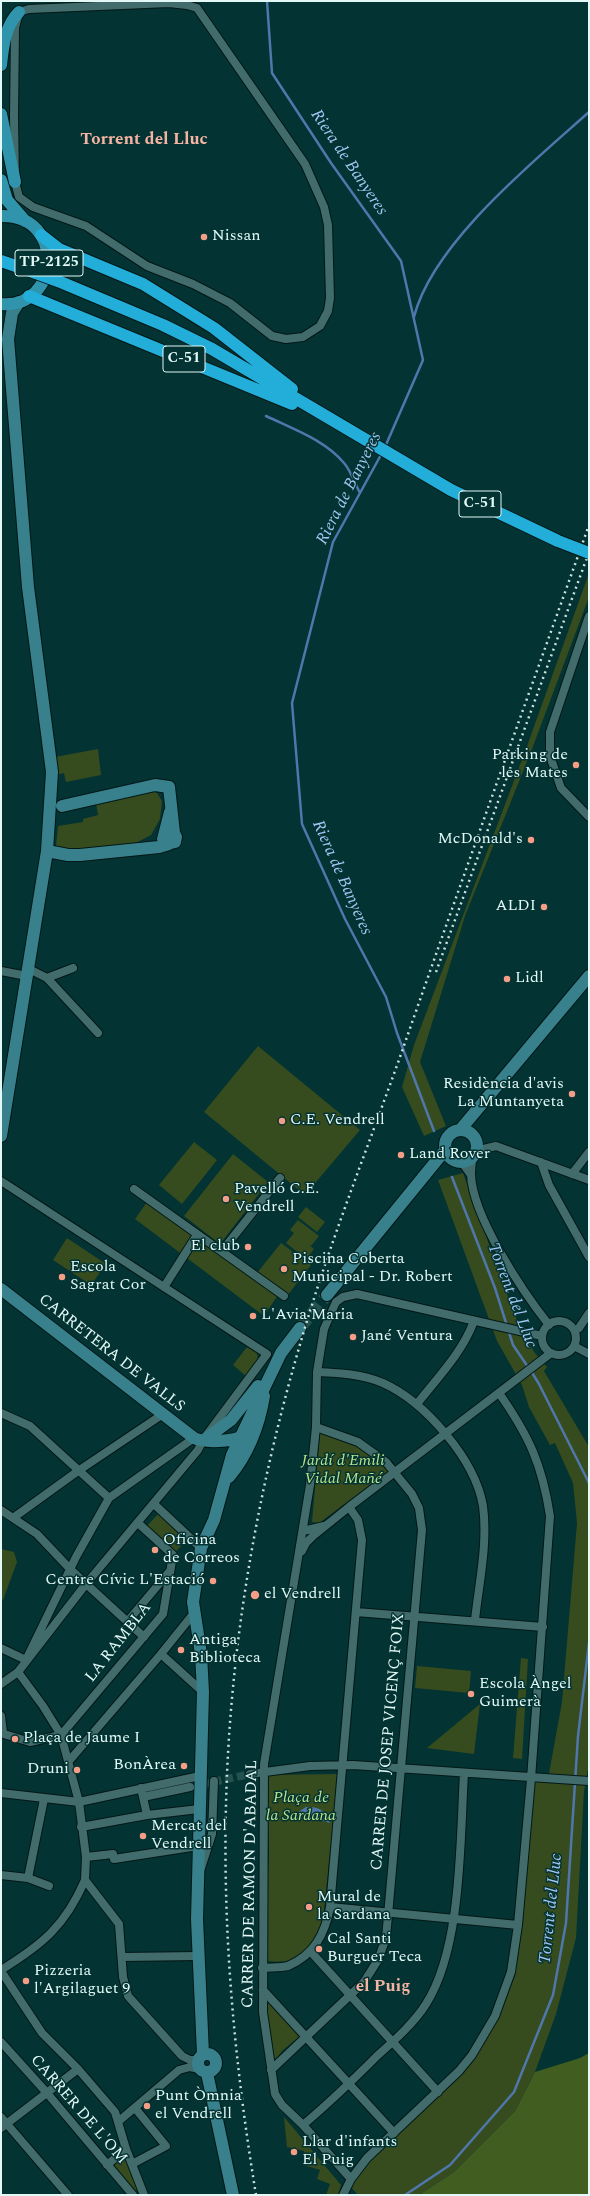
<!DOCTYPE html>
<html>
<head>
<meta charset="utf-8">
<style>
  body { margin:0 }
  #map { position:relative; width:590px; height:2196px; overflow:hidden; background:#033332; font-family:Spectral,serif }
  canvas { display:block }
  .frame { position:absolute; inset:0; border:2px solid #e2f9f7; pointer-events:none }
</style>
</head>
<body>
<div id="map">
<canvas width="590" height="2196"></canvas>
<div class="frame"></div>
</div>
<script>
const ctx = document.querySelector('canvas').getContext('2d');
ctx.lineJoin = 'round';
function fill(path, color) {
  ctx.fillStyle = color;
  ctx.fill(path, 'evenodd');
}
function strokePath(path, color, width, dash) {
  ctx.strokeStyle = color;
  ctx.lineWidth = width;
  ctx.lineCap = dash ? 'butt' : 'round';
  ctx.setLineDash(dash || []);
  ctx.stroke(path);
}
function label(font, color, halo, rows, align = 'center') {
  ctx.font = font + ' Spectral,serif';
  ctx.lineWidth = 3;
  ctx.setLineDash([]);
  ctx.textBaseline = 'middle';
  ctx.strokeStyle = halo;
  ctx.fillStyle = color;
  for (const [text, x, y, turn = 0] of rows) {
    ctx.save();
    ctx.translate(x, y);
    ctx.rotate((+turn || 0) * Math.PI / 180);
    ctx.textAlign = isNaN(turn) ? turn : align;
    if (halo) ctx.strokeText(text, 0, 0);
    ctx.fillText(text, 0, 0);
    ctx.restore();
  }
}
const green = new Path2D(`
  M589 573V597L532 749 465 916 424 1049 420 1062 446 1126 424 1136 402 1087 414 1045 526 749Z
  M98 749 101 775 66 782 64 773 56 775 55 757Z
  M148 790 157 793 162 801 160 819 151 835 134 844 72 850 56 846 58 826 83 822V819L98 815 96 803Z
  M258 1046 360 1130 305 1195 204 1112Z
  M194 1142 217 1160 182 1204 159 1185Z
  M233 1154 268 1182 220 1244 184 1216Z
  M463 1173 515 1316 534 1352 547 1367 544 1371 589 1447V1763L584 1791 576 1938 556 2014 535 2072 515 2111 454 2172 419 2195H358L350 2186 370 2161 455 2081 493 2028 515 1976 531 1779H548L562 1702 577 1523 573 1483 555 1443 550 1445 529 1407 522 1385 497 1341 438 1180Z
  M147 1202 278 1295 264 1316 135 1219Z
  M306 1207 325 1222 317 1232 298 1217Z
  M298 1220 319 1236 311 1246 308 1244 314 1249 306 1259 286 1243 294 1233 290 1230Z
  M67 1238 106 1264 91 1285 53 1260Z
  M281 1243 311 1265 287 1296 257 1273Z
  M247 1347 257 1352 258 1361 246 1376 233 1365Z
  M320 1433C346 1437 370 1453 389 1471L319 1523 312 1522Z
  M158 1514 187 1540 175 1552 147 1526Z
  M1 1549 14 1552 17 1562 3 1600 1 1599Z
  M521 1658 528 1659 522 1759 513 1758Z
  M417 1666 471 1671 469 1693 415 1688Z
  M480 1704 474 1754 427 1748Z
  M338 1774 322 1931C303 1957 297 1964 264 1961L269 1850 265 1775Z
  M267 1999 301 2035 282 2051 273 2063 267 2032Z
  M284 2117 341 2185 338 2195H326L330 2184 317 2179 320 2170 303 2165 304 2151 287 2147Z
  M124 2151 138 2188 135 2192 108 2164Z`);
const forest = new Path2D(`
  M589 2053V2195H419L454 2172 515 2111 535 2072 580 2058Z`);
const water = new Path2D(`
  M306 1807C319 1806 326 1811 330 1823L297 1813Z`);
const stream = new Path2D(`
  M267 1 272 73 331 163 401 261 423 360 385 447
  M414 317C432 244 533 162 589 112
  M266 416C293 429 325 440 344 463 351 471 355 484 360 493
  M382 453 333 542 292 703 302 824 345 919 386 997 397 1033 434 1131
  M452 1177 495 1288 513 1345 528 1367
  M531 1371 539 1384 589 1483
  M405 2195 450 2165 514 2092 553 1995 566 1923 578 1736 589 1643`);
const streetTunnel = new Path2D(`
  M190 1787 250 1774`);
const secondaryTunnel = new Path2D(`
  M300 1328 327 1295`);
const street = new Path2D(`
  M169 3 187 5 197 8 305 164 324 207 328 225 330 298 328 311 320 326 303 337 286 339 272 336 230 303 193 284 147 266 86 226 33 207 19 197 15 182 14 116 15 28 19 12 29 9Z
  M589 616 550 732V756L561 788 589 817
  M29 969 47 978 73 968
  M1 971 27 976
  M47 978 98 1033
  M475 1151 496 1146 589 1180
  M473 1155C472 1161 471 1168 471 1174 472 1216 523 1292 549 1325
  M461 1161 471 1175
  M541 1162 549 1185 589 1257
  M572 1174 589 1152
  M1 1181 267 1354 203 1440 198 1450 86 1584 18 1672 1 1684
  M134 1189 284 1296
  M222 1251 280 1178
  M164 1287 197 1235
  M542 1338a17 17 0 1 1 34 0a17 17 0 1 1-34 0Z
  M579 1328 589 1313
  M574 1346 589 1354
  M317 1372C340 1373 362 1374 383 1383 425 1402 475 1459 483 1506 488 1543 479 1583 475 1620
  M417 1404C438 1377 462 1353 474 1321
  M1 1413 30 1426 109 1498
  M154 1504 201 1548
  M1 1510 37 1534 71 1570 144 1637
  M13 1518 78 1471 163 1414
  M303 1531 324 1526
  M302 1551 306 1543 313 1536 349 1507 551 1353
  M356 1612 543 1627
  M127 1622 169 1572
  M1 1648 26 1660 76 1557 109 1498 194 1438
  M161 1654 203 1692
  M18 1672 43 1706 61 1735 79 1802 86 1857 85 1880 119 1924 123 1977 128 1996 182 2056 190 2060H198
  M1 1716 3 1733
  M1 1733 30 1742 61 1735
  M61 1735 163 1614 173 1555 138 1523
  M69 1761 161 1654 194 1613
  M250 1774 310 1766 353 1765 589 1781
  M141 1788 147 1815 199 1809
  M1 1793 79 1802 200 1776
  M143 1797 190 1787
  M81 1827 147 1815
  M86 1857 113 1854 114 1859 198 1846
  M201 1868 212 1834 214 1781
  M1 1875 28 1878 49 1886
  M28 1878 44 1799
  M330 1907 518 1925
  M311 1952 438 2092
  M122 1957 198 1956
  M262 1968C270 1967 280 1968 288 1966 314 1955 325 1934 330 1907L362 1540 358 1520 349 1507
  M1 1970C43 1944 65 1926 85 1880
  M1 1971 42 2033 78 2069 115 2112 126 2149 144 2195
  M263 1990 394 2133
  M1 2042 47 2093 133 2195
  M271 2070 364 1982 378 1960 386 1938 422 1530 419 1508 412 1494 386 1462 358 1442 316 1427
  M1 2117 68 2195
  M119 2121 179 2070 190 2067 199 2069
  M303 2125C329 2103 354 2079 378 2055 395 2040 414 2023 426 2004 462 1948 460 1840 464 1773
  M1 2128 78 2069
  M132 2164 166 2146 135 2108
  M107 2165 126 2149
  M351 2179 303 2125 282 2105 275 2094 263 2012 264 1764 310 1485 316 1427 317 1372 324 1329 336 1302 343 1297 357 1294 542 1336
  M343 2195 351 2179 367 2158 459 2071 472 2055 495 2016 511 1972 518 1925 531 1779 550 1516C542 1464 529 1436 499 1393`);
const secondary = new Path2D(`
  M62 806 155 785 169 787 174 833
  M165 833 169 831 174 833 176 837 175 842 167 844 163 839 170 812
  M47 851 68 855H80L159 847 169 844
  M460 1130 589 976
  M445 1146a16 16 0 1 1 32 0a16 16 0 1 1-32 0Z
  M1 1136 47 851 52 772 28 587 8 339 12 313 19 302
  M1 1289 194 1438C204 1443 235 1442 245 1435
  M327 1295 446 1149
  M204 1440 231 1420 258 1386
  M229 1477C249 1453 259 1426 264 1396
  M198 2063a9 9 0 1 1 18 0a9 9 0 1 1-18 0Z
  M203 2054 197 1919 203 1692 201 1654 193 1602 201 1548 214 1520 232 1455 281 1353 300 1328
  M207 2073 233 2195`);
const primary = new Path2D(`
  M1 65C3 46 5 26 19 12
  M1 114 15 182
  M1 180 7 200 25 221
  M1 216C66 214 61 309 1 304`);
const highway = new Path2D(`
  M41 235 59 249 143 284 214 328 292 389
  M1 261 36 273
  M58 281 163 325 212 349 451 490 558 541
  M29 296 292 404`);
const rail = new Path2D(`
  M436 972 589 552
  M256 2195C231 2042 219 1892 229 1737 239 1584 271 1431 318 1286 343 1209 373 1133 400 1057 462 879 526 702 589 525`);
const highwayBridge = new Path2D(`
  M36 273 58 281
  M558 541 589 553`);
const markers = [
  [204,237,4,"#f49e87"],
  [576,765,4,"#f49e87"],
  [531,840,4,"#f49e87"],
  [544,907,4,"#f49e87"],
  [507,979,4,"#f49e87"],
  [572,1094,4,"#f49e87"],
  [282,1121,4,"#f49e87"],
  [401,1155,4,"#f49e87"],
  [226,1199,4,"#f49e87"],
  [248,1247,4,"#f49e87"],
  [284,1269,4,"#f49e87"],
  [62,1277,4,"#f49e87"],
  [253,1316,4,"#f49e87"],
  [353,1337,4,"#f49e87"],
  [155,1550,4,"#f49e87"],
  [213,1581,4,"#f49e87"],
  [255,1595,5,"#f49e87"],
  [181,1650,4,"#f49e87"],
  [471,1694,4,"#f49e87"],
  [15,1739,4,"#f49e87"],
  [184,1766,4,"#f49e87"],
  [77,1770,4,"#f49e87"],
  [143,1836,4,"#f49e87"],
  [309,1907,4,"#f49e87"],
  [319,1949,4,"#f49e87"],
  [26,1981,4,"#f49e87"],
  [147,2106,4,"#f49e87"],
  [294,2152,4,"#f49e87"]
];
const shields = [
  [49,263,68],
  [184,359,42],
  [480,504,42]
];
const shieldNames = [
  ["TP-2125",49,263],
  ["C-51",184,359],
  ["C-51",480,504]
];
const poiNames = [
  ["Nissan",212,237],
  ["Parking de",568,756,"right"],
  ["les Mates",568,774,"right"],
  ["McDonald's",523,840,"right"],
  ["ALDI",536,907,"right"],
  ["Lidl",515,979],
  ["Residència d'avis",564,1085,"right"],
  ["La Muntanyeta",564,1103,"right"],
  ["C.E. Vendrell",290,1121],
  ["Land Rover",409,1155],
  ["Pavelló C.E.",234,1190],
  ["Vendrell",234,1208],
  ["El club",240,1247,"right"],
  ["Piscina Coberta",292,1260],
  ["Municipal - Dr. Robert",292,1278],
  ["Escola",70,1268],
  ["Sagrat Cor",70,1286],
  ["L'Avia Maria",261,1316],
  ["Jané Ventura",361,1337],
  ["Oficina",163,1541],
  ["de Correos",163,1559],
  ["Centre Cívic L'Estació",205,1581,"right"],
  ["el Vendrell",264,1595],
  ["Antiga",189,1641],
  ["Biblioteca",189,1659],
  ["Escola Àngel",479,1685],
  ["Guimerà",479,1703],
  ["Plaça de Jaume I",23,1739],
  ["BonÀrea",176,1766,"right"],
  ["Druni",69,1770,"right"],
  ["Mercat del",151,1827],
  ["Vendrell",151,1845],
  ["Mural de",317,1898],
  ["la Sardana",317,1916],
  ["Cal Santi",327,1940],
  ["Burguer Teca",327,1958],
  ["Pizzeria",34,1972],
  ["l'Argilaguet 9",34,1990],
  ["Punt Òmnia",155,2097],
  ["el Vendrell",155,2115],
  ["Llar d'infants",302,2143],
  ["El Puig",302,2161]
];
const streetNames = [
  ["CARRETERA DE VALLS",111,1354,38],
  ["LA RAMBLA",119,1643,-52],
  ["CARRER DE JOSEP VICENÇ FOIX",389,1742,-85],
  ["CARRER DE RAMON D'ABADAL",251,1884,-89],
  ["CARRER DE L'OM",78,2110,49]
];
const parkNames = [
  ["Jardí d'Emili",343,1462],
  ["Vidal Mañé",343,1480],
  ["Plaça de",301,1799],
  ["la Sardana",301,1817]
];
const neighbourhoodNames = [
  ["Torrent del Lluc",144,141],
  ["el Puig",383,1988]
];
const waterNames = [
  ["Riera de Banyeres",348,163,56],
  ["Riera de Banyeres",350,489,-63],
  ["Riera de Banyeres",341,878,66],
  ["Torrent del Lluc",511,1296,69],
  ["Torrent del Lluc",552,1909,-84]
];
fill(green, '#364c1e');
fill(forest, '#415d20');
fill(water, '#4f77ac');
strokePath(stream, '#4f77ac', 2.5);
strokePath(streetTunnel, '#245150', 8, [8, 4]);
strokePath(secondaryTunnel, '#245150', 12, [12, 6]);
strokePath(street, '#031817', 10);
strokePath(secondary, '#031817', 14);
strokePath(primary, '#031817', 14);
strokePath(highway, '#031817', 14);
strokePath(street, '#426c6b', 8);
strokePath(secondary, '#38808c', 12);
strokePath(primary, '#2f94ac', 12);
strokePath(highway, '#22aed8', 12);
strokePath(rail, '#c9e3e1', 2.5, [2, 4]);
strokePath(highwayBridge, '#031817', 14, []);
strokePath(highwayBridge, '#22aed8', 12);
for (const [x, y, r, color] of markers) {
  const dot = new Path2D();
  dot.arc(x, y, r, 0, 2 * Math.PI);
  ctx.fillStyle = color;
  ctx.fill(dot);
  strokePath(dot, '#033332', 1.5);
}
for (const [x, y, w] of shields) {
  const box = new Path2D();
  box.roundRect(x - w / 2, y - 13, w, 26, 3);
  ctx.fillStyle = '#033332';
  ctx.fill(box);
  strokePath(box, '#e2f9f7', 1);
}
label('bold 15px', '#e2f9f7', null, shieldNames);
label('16px', '#e2f9f7', '#033332', poiNames, 'left');
label('16px', '#e2f9f7', '#033332', streetNames);
label('italic 16px', '#b9e48c', '#033332', parkNames);
label('bold 17px', '#f5b4a3', '#033332', neighbourhoodNames);
label('italic 17px', '#a3c5f3', '#033332', waterNames);
</script>
</body>
</html>
